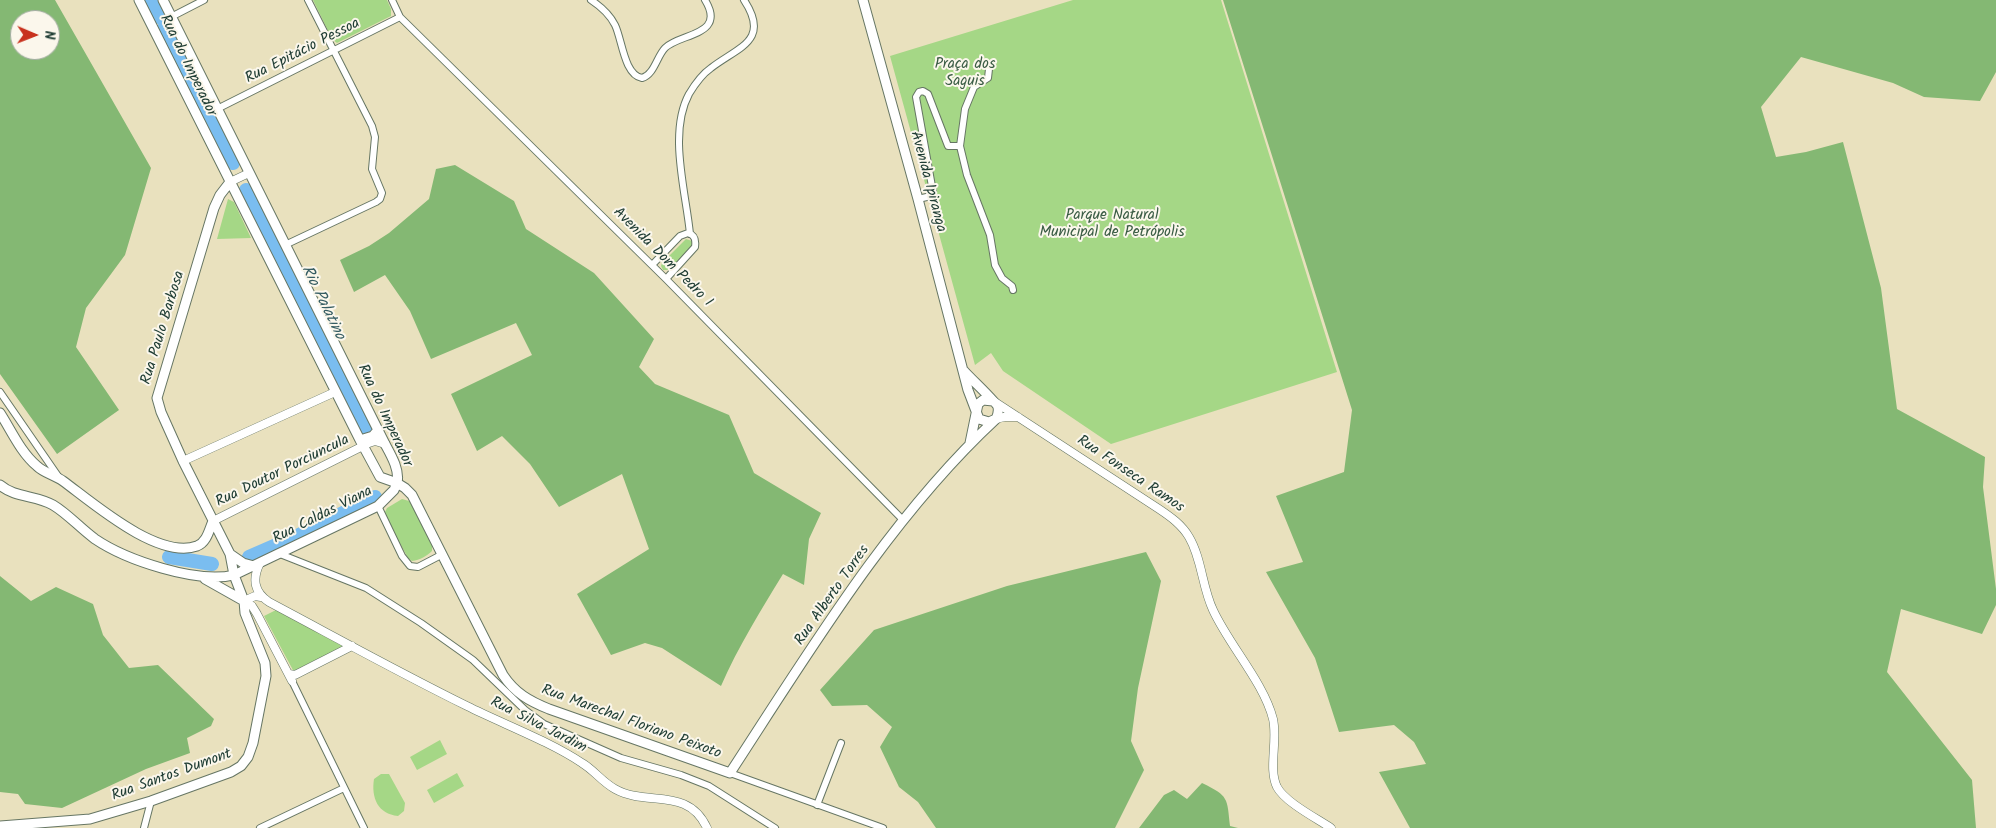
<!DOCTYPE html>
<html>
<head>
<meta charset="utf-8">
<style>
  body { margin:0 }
  #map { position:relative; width:1996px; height:828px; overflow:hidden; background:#e9e1be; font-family:Kalam,sans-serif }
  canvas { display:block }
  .north { position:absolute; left:10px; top:10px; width:50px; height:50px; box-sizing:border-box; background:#fbf7ec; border:1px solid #a3ada2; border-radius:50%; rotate:91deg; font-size:14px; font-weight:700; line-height:20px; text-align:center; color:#1f3d34 }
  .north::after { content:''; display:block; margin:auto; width:18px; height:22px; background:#c8321e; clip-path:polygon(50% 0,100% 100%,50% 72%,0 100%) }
</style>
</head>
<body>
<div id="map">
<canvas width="1996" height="828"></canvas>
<div class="north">N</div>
</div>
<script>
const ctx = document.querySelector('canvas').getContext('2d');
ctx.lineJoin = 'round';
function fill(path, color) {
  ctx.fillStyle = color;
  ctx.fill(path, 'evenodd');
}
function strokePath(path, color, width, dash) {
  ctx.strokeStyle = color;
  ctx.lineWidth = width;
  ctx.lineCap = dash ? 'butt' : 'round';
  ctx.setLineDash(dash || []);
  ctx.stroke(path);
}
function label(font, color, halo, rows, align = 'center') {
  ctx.font = font + ' Kalam,sans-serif';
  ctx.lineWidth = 4;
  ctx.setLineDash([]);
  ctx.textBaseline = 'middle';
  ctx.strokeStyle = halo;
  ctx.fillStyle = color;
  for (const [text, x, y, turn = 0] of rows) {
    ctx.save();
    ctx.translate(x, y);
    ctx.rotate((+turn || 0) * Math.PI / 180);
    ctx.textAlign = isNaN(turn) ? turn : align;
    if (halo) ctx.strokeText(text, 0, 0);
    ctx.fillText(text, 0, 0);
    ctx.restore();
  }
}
const green = new Path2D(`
  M313 0H387L391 9V16L337 43 332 39Z
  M1073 0H1221L1337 372 1111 444 1003 371 991 353 975 365 890 56Z
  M228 199 234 202 251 238 217 239Z
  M686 239 692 241V246L670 270H663L661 266 662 263Z
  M402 499 409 501 412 505 432 545V551C427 556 420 560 412 561L408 558 384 514 387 508Z
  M276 610 346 646 294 672 264 616Z
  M440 740 447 754 417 770 410 757Z
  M457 773 464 786 434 803 427 790Z
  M381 774H389L405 803 404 811 398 816C378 814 371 798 374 779Z`);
const forest = new Path2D(`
  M0 0H55L151 168 125 255 86 308 76 347 119 410 57 454 0 374ZM20 20H50V50H20Z
  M1223 0H1996V72L1980 101 1924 97 1893 83 1801 57 1761 107 1776 157 1806 152 1843 142 1881 288 1897 409 1985 457 1983 487 1996 589V605L1982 634 1901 609 1887 672 1972 780 1976 828H1410L1379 772 1426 764 1414 742 1394 725 1339 732 1315 658 1266 572 1303 562 1276 496 1344 472 1352 410Z
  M455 165 514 201 526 229 594 273 654 339 639 367 655 384 729 415 754 473 821 513 809 539 804 585 783 574C761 610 738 647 721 686L662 648 645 643 611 655 577 594 649 549 622 474 559 507 530 464 502 436 477 451 451 394 532 355 516 323 431 359 410 311 385 275 354 292 340 260 369 246 389 233 429 199 436 169Z
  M1146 552 1161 581 1138 688 1131 741 1144 770 1115 828H936L918 802 899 787 880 747 892 727 867 705 832 706 820 690 874 630 1007 586Z
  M0 576 31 601 56 587 93 604 103 635 129 668 158 665 214 719 211 726 187 738 190 753 146 769 62 808 25 804 18 794 0 792Z
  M1202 783C1229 796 1227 798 1230 826L1238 828H1139L1164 795 1174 790 1187 799Z`);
const river = new Path2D(`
  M150 0 158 17
  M164 28 233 163
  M246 190 367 433
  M169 557 212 564
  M249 557 295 537 375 497`);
const minor = new Path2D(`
  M392 0 400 17 666 279 903 520
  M591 0C600 6 610 15 615 25 622 39 624 75 642 78 654 75 657 56 665 48 680 33 727 36 705 0
  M171 17 204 0
  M217 109 400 17
  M960 146 967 175 990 235 995 265 1002 278 1012 286 1013 290
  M918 199 931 196 933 192 916 97 919 92 923 91 928 94 948 146H960L965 109 974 87 988 78 989 69
  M690 234C686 192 668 133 689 94 695 84 701 75 711 68 738 47 771 41 744 0
  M285 245 376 202 380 199 382 193 372 169 375 137 372 126 308 0
  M652 265 680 236 688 233C695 235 696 240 695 247L666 279
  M0 392 60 479
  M378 506 402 556 410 566 418 567 443 554
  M280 554 366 588 421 623 473 660 525 710 544 724 621 758 681 775 709 786 775 828
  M292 681 364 828
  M730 773 883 828
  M817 805 841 743
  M144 828 151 801
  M260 828 344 788`);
const tertiary = new Path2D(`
  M230 182 249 173
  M995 402 1159 509C1171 517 1182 525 1189 537 1202 559 1202 587 1213 610 1229 645 1264 683 1273 719 1278 740 1268 769 1277 787 1285 802 1316 818 1331 828
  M996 419 1004 417H1018
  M183 461 335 392
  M213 521 369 443 375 441 385 444
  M260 563C252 579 254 592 269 602 335 637 400 673 467 706 503 724 549 741 582 763 594 770 602 782 615 789 647 807 688 786 707 828
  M261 597 255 596 244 601 252 606 257 614 292 681
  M289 674 295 675 352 646`);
const secondary = new Path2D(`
  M139 0 360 440 380 477 397 483C400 470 391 455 385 444L163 0
  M863 0 918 199 968 390 979 419 989 422 996 419C998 415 999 412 998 407 997 403 970 378 964 371
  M0 413C11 430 21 453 37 466 44 473 55 475 63 481 93 503 158 560 197 546 207 542 209 530 213 521
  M360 440 373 436 378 430
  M970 443 978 404 983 400 993 401
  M0 485C15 498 36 495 53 505 68 514 80 528 95 539 126 560 197 584 234 575L378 506 394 490 397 483 405 488 412 495 503 675C515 693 529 701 549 709L730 773C809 652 890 517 996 419
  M230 554 243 563 254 566
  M205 579 244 601
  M0 826 90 819 151 801 231 772 241 766 248 757 253 743 266 676 265 663 245 613 244 601 234 575 230 554 183 461 161 412 157 398 214 208 220 195 230 182`);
const streetNames = [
  ["Rua Epitácio Pessoa",303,52,-27],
  ["Rua do Imperador",187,66,64],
  ["Avenida Ipiranga",927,182,75],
  ["Avenida Dom Pedro I",662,258,45],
  ["Rua Paulo Barbosa",164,328,-73],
  ["Rua do Imperador",384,416,65],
  ["Rua Doutor Porciuncula",283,472,-26],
  ["Rua Fonseca Ramos",1130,475,34],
  ["Rua Caldas Viana",323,516,-27],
  ["Rua Alberto Torres",833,596,-55],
  ["Rua Marechal Floriano Peixoto",631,723,20],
  ["Rua Silva Jardim",538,726,27],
  ["Rua Santos Dumont",172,776,-20]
];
const parkNames = [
  ["Praça dos",965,65],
  ["Saguis",965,82],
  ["Parque Natural",1112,216],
  ["Municipal de Petrópolis",1112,233]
];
const waterNames = [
  ["Rio Palatino",322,303,64]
];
fill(green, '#a5d786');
fill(forest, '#84b873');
strokePath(river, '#7abdf0', 14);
strokePath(minor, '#667664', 8);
strokePath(tertiary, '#667664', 9);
strokePath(secondary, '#667664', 11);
strokePath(minor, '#fff', 6);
strokePath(tertiary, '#fff', 8);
strokePath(secondary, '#fff', 9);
label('15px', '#1f3d34', '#fbf7ec', streetNames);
label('15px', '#3a5c44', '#fbf7ec', parkNames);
label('italic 16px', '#365d63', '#fbf7ec', waterNames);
</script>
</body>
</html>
